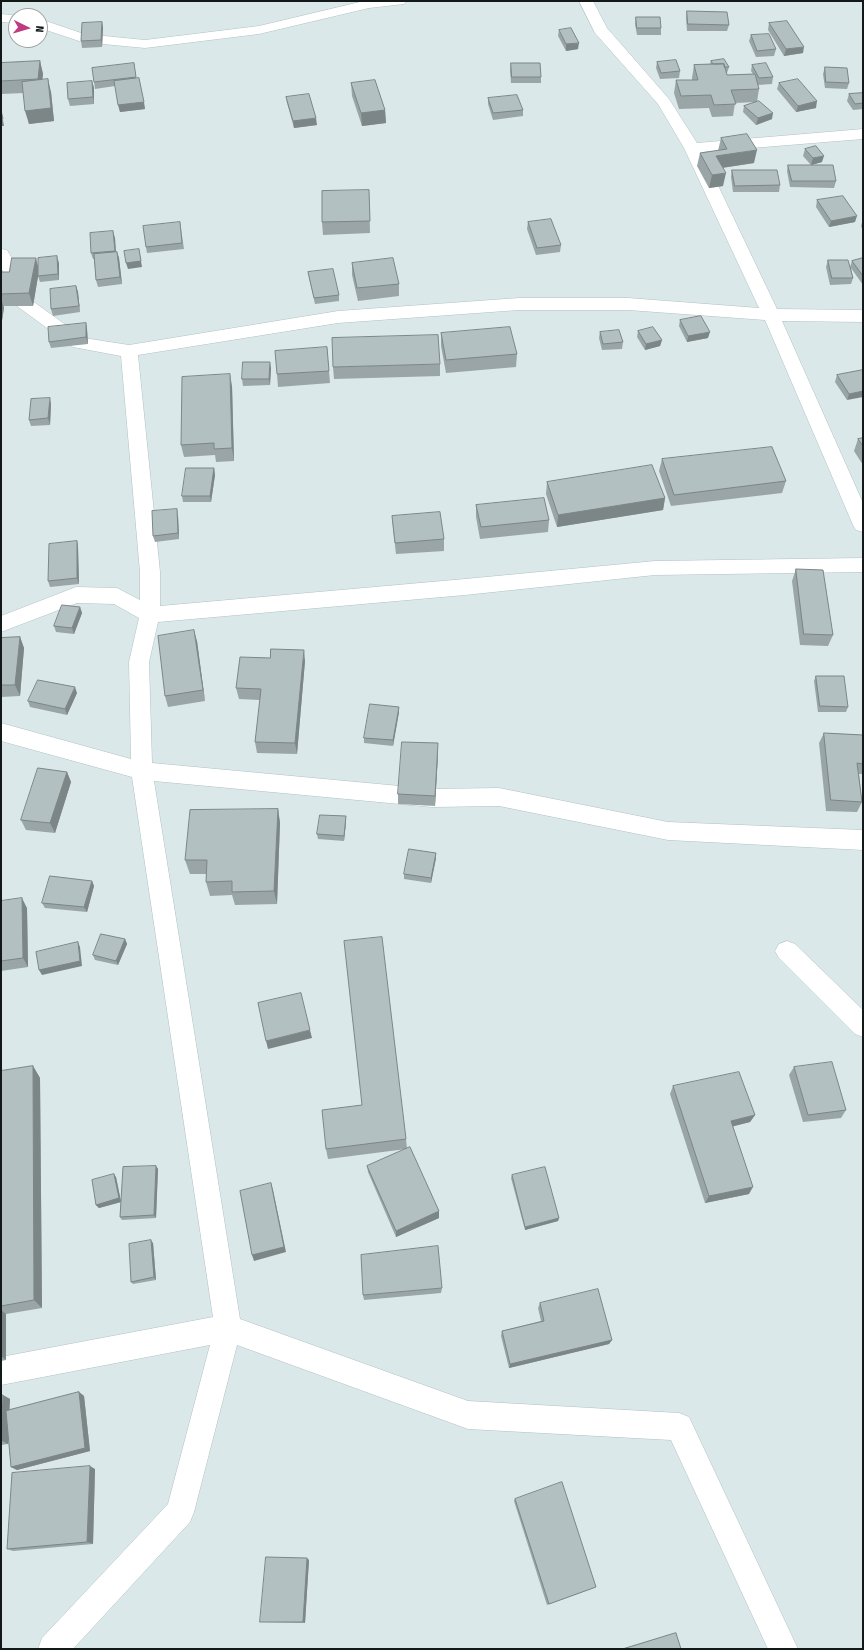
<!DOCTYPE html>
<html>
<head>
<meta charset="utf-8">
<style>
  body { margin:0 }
  #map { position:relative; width:864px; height:1650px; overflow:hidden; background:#dae8e9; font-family:"Fira Sans Condensed",sans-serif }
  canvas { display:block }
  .frame { position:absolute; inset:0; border:2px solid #131919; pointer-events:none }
  .north { position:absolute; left:8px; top:8px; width:40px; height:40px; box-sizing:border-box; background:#fff; border:1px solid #a1a3a3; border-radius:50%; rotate:95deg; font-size:11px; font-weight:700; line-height:16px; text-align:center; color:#131919 }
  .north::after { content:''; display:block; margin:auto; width:14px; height:18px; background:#bf3b80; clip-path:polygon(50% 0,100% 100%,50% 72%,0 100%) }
</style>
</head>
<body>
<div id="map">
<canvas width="864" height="1650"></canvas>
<div class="frame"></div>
<div class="north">N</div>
</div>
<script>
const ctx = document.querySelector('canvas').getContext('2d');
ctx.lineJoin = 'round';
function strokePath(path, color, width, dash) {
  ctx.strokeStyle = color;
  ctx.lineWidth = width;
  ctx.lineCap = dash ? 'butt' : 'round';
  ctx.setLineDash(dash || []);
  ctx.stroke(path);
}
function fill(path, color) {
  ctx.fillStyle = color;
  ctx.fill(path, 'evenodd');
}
const minor = new Path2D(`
  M364 1H406L404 4 369 8 259 34 145 48 82 42 40 28V19L84 34 145 40 259 26Z
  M579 1H593L607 28 669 99 697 143 863 129V139L702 152 777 309 863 310V322L782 321 863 503V532L856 530 853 525 765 320 628 310H519L338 323 138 355 160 572V606L465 579 655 561 863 558V572L655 575 465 595 158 622 149 662 152 763 432 789 499 788 668 822 863 830V850L668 840 499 806 432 807 154 781 240 1319 468 1401 679 1413 689 1417 798 1649H768L671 1440 468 1429 237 1345 194 1512 190 1522 73 1649H38L42 1638 168 1504 210 1345 1 1385V1357L213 1317 132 777 1 741V723L131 759 129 662 139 618 114 604 77 603 1 632V616L76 587 117 588 140 600V572L121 356 73 347 10 301 1 300V288L8 290 10 283 1 268V249L7 250 26 283 24 295 84 338 129 345 338 311 519 298H628L759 308 684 148 658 104 595 33Z
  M1 14 21 16H16V23L1 22Z
  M787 941 795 944 863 1010V1037L855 1034 779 958 775 951 779 944Z`);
const wall = new Path2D(`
  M687 11 729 25 727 31H687L686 18Z
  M636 17 661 28V35H637L635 24Z
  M102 22 103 28 102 47 82 48 81 41Z
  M769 23 803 53 784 56 768 30Z
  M559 30 578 49 566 51 558 36Z
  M751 35 776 49 774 56 756 57 749 41Z
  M40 61 43 74 42 80 51 92 54 121 29 124 24 93 1 94V63Z
  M711 61 729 67 727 73 726 74 727 75 753 74 751 71 752 65 773 77 772 84 758 85 759 89 757 102 772 119 756 125 743 112 744 106 756 102 735 103 733 116 712 117 709 108 679 109 674 93 676 80H692V78L694 65 710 64Z
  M657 62 680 71 679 78 660 79 656 68Z
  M134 63 136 78 145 109 120 112 115 86 95 89 94 82Z
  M511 63 541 77V83H511L510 70Z
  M825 67 849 83 847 89 825 88 823 74Z
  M92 81 94 88V104L70 106 68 99Z
  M351 83 385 110 386 123 362 126 352 96Z
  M779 83 816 108 796 112 777 89Z
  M863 93V109L853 110 847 101 849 94Z
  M286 97 317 125 294 128 287 103Z
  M488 98 523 110V116L493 120 488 104Z
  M721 138 754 163 722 168 723 186 709 188 697 166 700 153 718 151Z
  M805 149 822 162 812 165 836 181 834 188 790 187 787 171 788 165H811L803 156Z
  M732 170 780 185 779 192H733L731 177Z
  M369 190 370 233 323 235 322 222Z
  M817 200 855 222 829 227 816 207Z
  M863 219V231L861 226Z
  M180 222 184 249 147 253 146 247Z
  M528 222 561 245 560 252 536 255 527 229Z
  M115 238 116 252H117L119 258 122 284 98 287 96 280 94 259H93L91 253Z
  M863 258V285L851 268 853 278 851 284 830 285 826 267 828 260 850 267 852 261Z
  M59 263V280L40 282 38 276 33 306H4V308L1 327V272H9L38 265Z
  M352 263 399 284V296L358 301 352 275Z
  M308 272 339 295V301L315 304 309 278Z
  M76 286 78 292 80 312 53 316 51 309Z
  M680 320 708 338 687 342 679 326Z
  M86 323 87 329 88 344 51 348 49 342Z
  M638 331 662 340 660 346 645 350 637 337Z
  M600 332 623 342 622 349 602 350 599 338Z
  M441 333 517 354 516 367 446 373 441 346Z
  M327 347 330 383 278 387 277 374Z
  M440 364V376L334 379 333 367Z
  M271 368 270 385 243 386 242 379Z
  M863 370 847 400 835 382 837 375Z
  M232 386 234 461 216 462 215 455 184 457 181 445Z
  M51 404 50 425 31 426 29 420Z
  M863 438V465L854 451 858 439Z
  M662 459 786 481 782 493 671 506 659 471Z
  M214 468 215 475 211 502H183L182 496Z
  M547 482 665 498 663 510 557 527 546 494Z
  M476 505 549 520 548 532 480 539 476 517Z
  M178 515 179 539 155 542 153 536Z
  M392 516 444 539V551L396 554 393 528Z
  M77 541 78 547 79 584 50 587 48 581Z
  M796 569 833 635 828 646 800 645 792 581Z
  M80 607 82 613 74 634 56 632 54 626Z
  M20 637 24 648 20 696 1 697V638Z
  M197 641 205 701 168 707 165 696Z
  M305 661 297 754 257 753 255 742 260 700 239 699 236 688Z
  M816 676 848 707 846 712H818L814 681Z
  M77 693 67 715 30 707 28 701Z
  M399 712 393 746 364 743V738Z
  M824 733 863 735V774H859L862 802 857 812 826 811 819 743Z
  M438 754 435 806 398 804V794Z
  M67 772 71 782 55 833 26 830 21 820Z
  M278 809 280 823 277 904 235 905 232 895 210 896 206 882V874H190L185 860Z
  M346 816V822L344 841 318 839 317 834Z
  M436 858 431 883 404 879V874Z
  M92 881 94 886 87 912 45 908 42 903Z
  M1 901 27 908 28 967 1 971Z
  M125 939 127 944 118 965 95 960 93 955Z
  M33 1066 40 1078 42 1308 6 1314V1360L1 1361V1071Z
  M794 1067 846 1110 841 1118 803 1122 789 1075Z
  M673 1086 755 1115 750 1122 733 1126 749 1194 705 1203 670 1094Z
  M362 1105 406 1139 407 1149 439 1218 396 1237 368 1172 367 1166 406 1149 328 1159 326 1149Z
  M156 1166 158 1169 156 1218 122 1220 120 1217 121 1202 99 1208 96 1205 116 1177 121 1201Z
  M512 1175 559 1218 558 1221 525 1230 511 1178Z
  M153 1243 156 1280 133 1284 131 1282Z
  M442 1288 441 1293 364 1300 363 1295Z
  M540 1303 612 1340 609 1344 509 1368 501 1336 502 1331 541 1321 538 1308Z
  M79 1392 84 1396 90 1451 17 1470 11 1467 8 1436V1444L1 1445V1395L10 1399 9 1410Z
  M95 1469 93 1544 13 1551 7 1549Z
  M515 1499 594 1588 547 1605 514 1501Z
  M309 1560 305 1623 263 1622H260Z
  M676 1633 681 1649H621L673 1634Z`);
const shadedWall = new Path2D(`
  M102 22 103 28 102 47 101 40Z
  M579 43 578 49 566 51V44Z
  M804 47 803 53 784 56 786 49Z
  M40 61 43 74 41 92 38 79Z
  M48 79 51 92 54 121 29 124 25 111Z
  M92 81 94 88V104L93 97Z
  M817 101 816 108 796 112 798 106Z
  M144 102 145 109 120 112 118 105Z
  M1 109 4 126H1Z
  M385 110 386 123 362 126 361 113Z
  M773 113 772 119 756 125 758 118Z
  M316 118 317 125 294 128 293 121Z
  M757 150 754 163 714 169 716 156Z
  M824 156 822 162 811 165 813 158Z
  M726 173 723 186 709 188 712 175Z
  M857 216 855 222 829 227 831 221Z
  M113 231 115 238 116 257 115 251Z
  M139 249 142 267 128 269 126 263Z
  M117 252 119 258 122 284 120 277Z
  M57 256 59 263V280L58 274Z
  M36 258 39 271 33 306 29 293Z
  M76 286 78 292 80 312 79 306Z
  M1 298 4 308 1 327Z
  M86 323 87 329 88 344 86 337Z
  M710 332 708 338 687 342 688 336Z
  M662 340 660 346 645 350 646 344Z
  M270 362 271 368 270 385 269 379Z
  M230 374 232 386 234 461 232 448Z
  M863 391V397L847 400 849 394Z
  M50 398 51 404 50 425 48 418Z
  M214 468 215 475 211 502 210 496Z
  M665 498 663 510 557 527 558 515Z
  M177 509 178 515 179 539 178 533Z
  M77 541 78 547 79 584 77 578Z
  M80 607 82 613 74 634 72 628Z
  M194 630 197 641 205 701 203 690Z
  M20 637 24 648 20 696 15 685Z
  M304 650 305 661 297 754 295 743Z
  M75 687 77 693 67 715 65 709Z
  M399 707V712L393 746V740Z
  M438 743V754L435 806V796Z
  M67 772 71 782 55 833 50 823Z
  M278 809 280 823 277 904 274 891Z
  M346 816V822L344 841V836Z
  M436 853V858L431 883V878Z
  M92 881 94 886 87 912 84 907Z
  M22 898 27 908 28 967 23 958Z
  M125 939 127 944 118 965 116 961Z
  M78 942 80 947 82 966 42 975 39 970Z
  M310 1030 312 1038 268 1049 266 1041Z
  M33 1066 40 1078 42 1308 34 1300Z
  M755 1115 750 1122 727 1128 731 1121Z
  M156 1166 158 1169 156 1218 154 1215Z
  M114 1174 116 1177 121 1202 99 1208 96 1205Z
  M271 1183 273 1190 286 1252 254 1261 252 1255Z
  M753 1187 749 1194 705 1203 709 1196Z
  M439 1211V1218L396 1237V1231Z
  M559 1218 558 1221 525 1230V1227Z
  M151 1240 153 1243 156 1280 154 1277Z
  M1 1310 6 1314V1360L1 1356Z
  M612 1340 609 1344 509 1368 510 1364Z
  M79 1392 84 1396 90 1451 17 1470 11 1467Z
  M3 1395 10 1399 8 1444 1 1440Z
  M90 1466 95 1469 93 1544 87 1542Z
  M307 1558 309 1560 305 1623 303 1622Z`);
const building = new Path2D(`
  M687 11 727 12 729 25 688 24Z
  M636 17H660L661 28H637Z
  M787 21 804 47 786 49 769 23Z
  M102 22 101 40 81 41 82 23Z
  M571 28 579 43 566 44 559 30Z
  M769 34 776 49 757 51 751 35Z
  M724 59 729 67H724V64H713L711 61Z
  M676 60 680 71 661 73 657 62Z
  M40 61 38 79 1 81V63Z
  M134 63 136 77 94 82 92 68Z
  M511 63H540L541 77H512Z
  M766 63 773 77 759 78 752 65Z
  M724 64 727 75 755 74 759 89 731 90 736 104 714 105 711 95 681 96 676 80H698L694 65Z
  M825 67 847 68 849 83 826 82Z
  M139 78 144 102 118 105 114 81Z
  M48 79 51 108 25 111 22 82Z
  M798 79 817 101 798 106 779 83Z
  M375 80 385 110 361 113 351 83Z
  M92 81 93 97 68 99 67 83Z
  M863 93V103L855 104 849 94Z
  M309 94 316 118 293 121 286 97Z
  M517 95 523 110 493 113 488 98Z
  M759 101 773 113 758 118 744 106Z
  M1 110 3 119H1Z
  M747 134 757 150 716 156 726 173 712 175 700 153 727 149 721 138Z
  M816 146 824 156 813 158 805 149Z
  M788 165H833L836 181H792Z
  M732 170H777L780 185 735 186Z
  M369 190 370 221 322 222V191Z
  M843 196 857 216 831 221 817 200Z
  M551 219 561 245 537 248 528 222Z
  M180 222 182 243 146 247 143 226Z
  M113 231 115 251 91 253 90 233Z
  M139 249 141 261 126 263 124 251Z
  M117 252 120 277 96 280 94 254Z
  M57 256 58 274 38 276V258Z
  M12 258H36L29 293 1 294V272H9Z
  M393 258 399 284 357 288 352 263Z
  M863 258V276L852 261Z
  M828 260H848L853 278H832Z
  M333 269 339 295 314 298 308 272Z
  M76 286 79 306 51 309 50 289Z
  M701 316 710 332 688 336 680 320Z
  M86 323V337L49 342 48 327Z
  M510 327 517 354 446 360 441 333Z
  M653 327 662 340 646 344 638 331Z
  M619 330 623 342 603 344 600 332Z
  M438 335 440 364 333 367 332 338Z
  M327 347 329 371 277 374 275 351Z
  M243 362H270L269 379H242Z
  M863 370V391L849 394 837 375Z
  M230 374 232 448 214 449V443L181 445 182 377Z
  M50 398 48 418 29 420 31 399Z
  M863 438V446L858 439Z
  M772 447 786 481 674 495 662 459Z
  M652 465 665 498 558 515 547 482Z
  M186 468H214L210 496H182Z
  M544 498 549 520 481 527 476 505Z
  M177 509 178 533 153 536 152 511Z
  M440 512 444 539 395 543 392 516Z
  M77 541V578L48 581 49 544Z
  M796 569 823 570 833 635 804 634Z
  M62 605 80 607 72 628 54 626Z
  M194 630 203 690 165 696 158 636Z
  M20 637 15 685H1V638Z
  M271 649 304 650 295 743 255 742 261 689 236 688 240 657 270 658Z
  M816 676H844L848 707 820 706Z
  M38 680 75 687 65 709 28 701Z
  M370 704 399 707 393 740 364 738Z
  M824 733 863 735V764L857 763 862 802 831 800Z
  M402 742 438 743 435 796 398 794Z
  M38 768 67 772 50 823 21 820Z
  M278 809 274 891 232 892V881L206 882 207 860H185L190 810Z
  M320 815 346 816 344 836 317 834Z
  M409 849 436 853 431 878 404 874Z
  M50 876 92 881 84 907 42 903Z
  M22 898 23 958 1 961V901Z
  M101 934 125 939 116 961 93 955Z
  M382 937 406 1139 326 1149 322 1110 362 1105 344 941Z
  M78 942 80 961 39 970 36 952Z
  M301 993 310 1030 266 1041 258 1003Z
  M832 1062 846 1110 808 1115 794 1067Z
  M33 1066 34 1300 1 1306V1071Z
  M739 1072 755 1115 731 1121 753 1187 709 1196 673 1086Z
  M410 1147 439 1211 396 1231 367 1166Z
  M156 1166 154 1215 120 1217 123 1167Z
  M545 1167 559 1218 525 1227 512 1175Z
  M114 1174 119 1198 96 1205 92 1180Z
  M271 1183 284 1247 252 1255 240 1191Z
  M151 1240 154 1277 131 1282 129 1244Z
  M438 1246 442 1288 363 1295 361 1255Z
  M598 1289 612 1340 510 1364 502 1331 544 1321 540 1303Z
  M79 1392 85 1448 11 1467 6 1411Z
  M1 1395H3L1 1440Z
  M90 1466 87 1542 7 1549 12 1473Z
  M562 1482 596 1587 549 1604 515 1499Z
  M266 1557 307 1558 303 1622H260Z
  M676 1633 681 1649H623Z`);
strokePath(minor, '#b2c0c1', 1);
fill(minor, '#fff');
fill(wall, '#99a5a6');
fill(shadedWall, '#7d8687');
fill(building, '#b2c0c1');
strokePath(building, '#7d8687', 1);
</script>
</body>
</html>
